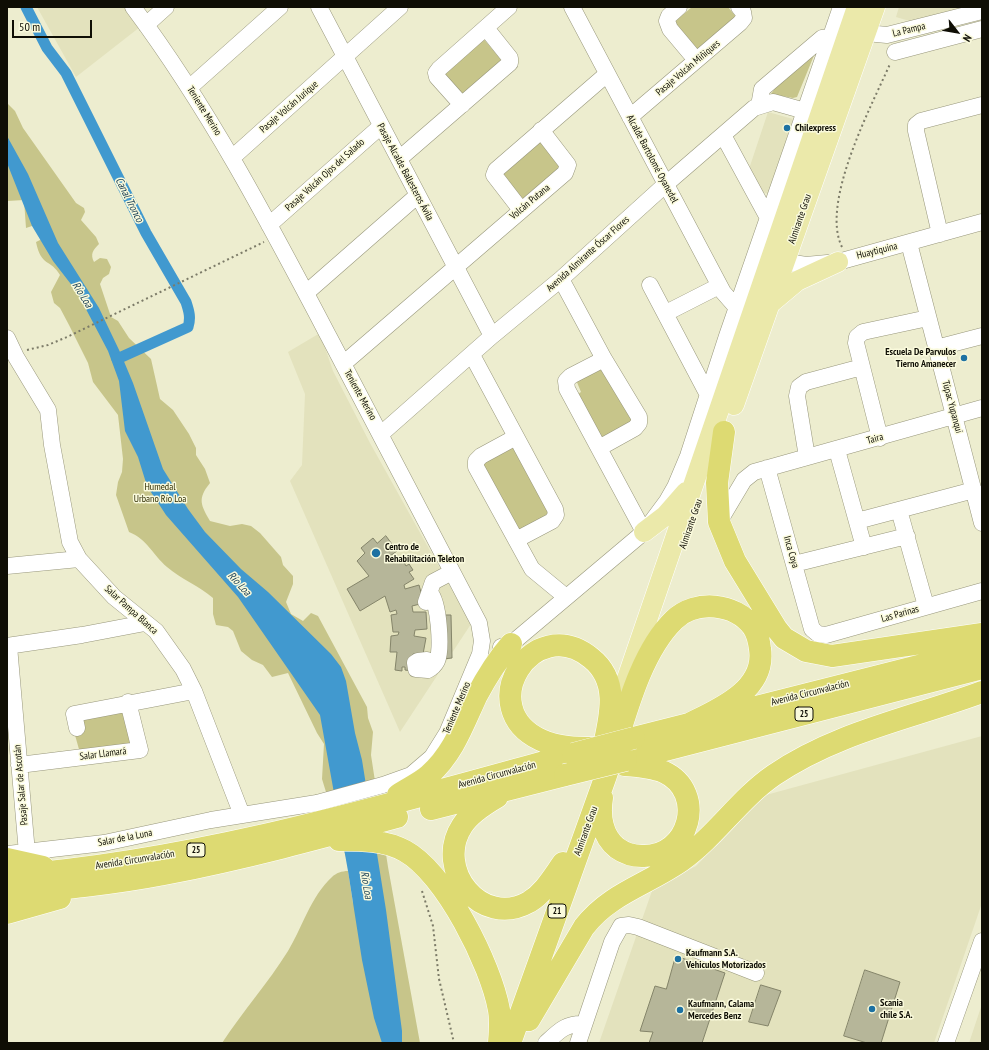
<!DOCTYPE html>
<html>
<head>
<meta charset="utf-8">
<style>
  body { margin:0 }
  #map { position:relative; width:989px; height:1050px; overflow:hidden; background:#ededcf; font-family:"PT Sans Narrow",sans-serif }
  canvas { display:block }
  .frame { position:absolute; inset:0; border:8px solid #0f0e05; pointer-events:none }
  .north { position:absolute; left:937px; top:12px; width:40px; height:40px; -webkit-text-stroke:3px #fafadc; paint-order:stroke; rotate:121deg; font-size:11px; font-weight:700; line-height:16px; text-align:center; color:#0f0e05 }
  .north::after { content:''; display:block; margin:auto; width:14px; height:18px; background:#0f0e05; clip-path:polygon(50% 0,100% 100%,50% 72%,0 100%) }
  .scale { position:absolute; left:12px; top:20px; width:80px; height:18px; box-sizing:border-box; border:2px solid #0f0e05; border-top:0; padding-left:5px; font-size:12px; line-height:14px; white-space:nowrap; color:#0f0e05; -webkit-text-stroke:3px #fafadc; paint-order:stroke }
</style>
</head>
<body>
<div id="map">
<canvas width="989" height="1050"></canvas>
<div class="frame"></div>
<div class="north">N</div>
<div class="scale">50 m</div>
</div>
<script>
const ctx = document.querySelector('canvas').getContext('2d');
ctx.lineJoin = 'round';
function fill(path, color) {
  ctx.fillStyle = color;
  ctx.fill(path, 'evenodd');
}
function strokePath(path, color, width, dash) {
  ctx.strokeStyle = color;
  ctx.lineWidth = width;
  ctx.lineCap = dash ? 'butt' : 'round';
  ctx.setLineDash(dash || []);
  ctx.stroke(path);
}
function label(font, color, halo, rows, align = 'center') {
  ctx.font = font + ' "PT Sans Narrow",sans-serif';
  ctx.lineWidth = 3;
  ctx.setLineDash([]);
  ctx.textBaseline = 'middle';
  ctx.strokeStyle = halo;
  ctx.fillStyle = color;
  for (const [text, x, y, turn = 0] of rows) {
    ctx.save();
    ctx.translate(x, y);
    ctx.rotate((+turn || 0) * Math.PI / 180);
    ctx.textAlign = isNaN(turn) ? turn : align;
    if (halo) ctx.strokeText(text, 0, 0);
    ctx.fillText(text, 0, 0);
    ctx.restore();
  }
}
const built = new Path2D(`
  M37 7H125L140 27 76 77Z
  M899 7H966L913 22 896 17Z
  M768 112 793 119 769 194 758 191 748 172Z
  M320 333 333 371 370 443 471 624 400 732 290 481 302 465 305 394 288 352Z
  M982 736V903L934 1043H599L653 888 696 866 766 795Z
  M982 1004V1043H969Z`);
const green = new Path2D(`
  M692 7H728L737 18 696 52 673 23Z
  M482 37 503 62 463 97 441 73Z
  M815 53 797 97 793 98 771 94 778 84Z
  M7 103 15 111 23 128 76 203 84 208 85 212 81 220 96 237 99 244C93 250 90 254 94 262L100 258 107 259 111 267 109 274 103 278 100 284 111 317 118 321 129 338 151 359 160 399 173 410 189 434 196 448V455L205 469 210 483C197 499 201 505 210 521L230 526 242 524 251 526 260 533 281 557 283 565 293 576V584L286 602 291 614 303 621 311 613 318 616 367 707 368 718 373 732 371 755 388 867 420 1043H222C243 1011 268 983 288 951 302 928 311 896 332 877 336 873 342 871 348 871L353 903 354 883 322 779 324 744 317 733 288 673 272 677 263 665 252 660 241 651 233 631 228 627 216 625 213 614V598C199 586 181 579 167 567 153 555 147 539 129 532L116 495 118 482 122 472 123 459 118 415 93 382 88 363 69 325 60 308 54 303 51 292 60 275C51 259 41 267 36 242L42 239 35 225 26 228 24 200 7 201Z
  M541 140 565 169 523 204 499 174Z
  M601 361 632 418 629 429 607 440 597 437 575 396 581 392 574 375Z
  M513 444 553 515 519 534 479 463Z
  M122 710 131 744 80 753 75 735 80 717Z`);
const water = new Path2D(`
  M7 136 28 174 58 243 99 308 120 352 133 383 163 469 188 509 205 532 241 569 268 592 331 654 341 667 346 681 355 733 362 760 386 910 402 1031V1043H382L374 1018 362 960 348 871 320 715 238 597 166 515 147 486 138 457 125 431 119 381 108 351 77 292 53 261 32 226 7 163Z`);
const canal = new Path2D(`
  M26 7 47 48 66 73 146 233 186 302C189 311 191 318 188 327L117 359`);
const building = new Path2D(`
  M386 536 397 551 390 556 394 563 402 559 406 566 409 564 413 570 409 572 414 579 404 585 405 589 419 585 424 603 412 606 413 612H426L427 629 415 630 414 636 426 638 423 654H413L411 671 405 670V667H402V671L395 670 397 652H390L391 636 398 635 399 632H393L391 615 397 614 396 610 390 612 385 596 360 611 347 589 369 576 357 561 365 553 361 548 373 538 377 543Z
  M442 615H451L452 658 443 659Z
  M676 956 725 973 702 1043H649L653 1032 640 1031 655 986 666 989Z
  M865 970 900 982 881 1043H867L844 1036Z
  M761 985 781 991 768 1026 749 1022Z`);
const path = new Path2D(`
  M842 247C820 203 871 107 890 64
  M27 350 48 345 67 337 264 242
  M422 891 433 926 439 979 454 1043`);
const minor = new Path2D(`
  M319 7 492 336
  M572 7 723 292 737 308
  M679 7 669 16 667 21 670 29 696 60
  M146 25 166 7
  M856 30 866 33 887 35 982 11
  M895 52 982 29
  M189 88 280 7
  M462 105 437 77 436 73 439 69 509 7
  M759 106 762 89 822 38 830 37
  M630 117 740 23 744 18 743 12 739 7
  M723 135 768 218
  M233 157 400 7
  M399 159 510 63V58L486 28
  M521 210 494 175 496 170 607 74
  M269 225 381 126
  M940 234 916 131V125L921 121 982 105
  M909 243 982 523
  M774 260 806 265 838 262 982 222
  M561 279 604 359 639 417V423L635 428 599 448
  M650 285 708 395
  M306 293 418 195
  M666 313 719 286
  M7 338 16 357 48 410 52 445 70 542 79 559 114 597 156 631 183 669 194 691 242 815
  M936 348 982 336
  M472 355 555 509 556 515 552 521 516 540
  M604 359 571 376 566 381 567 389 644 532
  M343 364 565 173 568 165 541 130
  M381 434 492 336 561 279 666 184 754 108 773 102 805 111
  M516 437 481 456 476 461V467L532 569 566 597
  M880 438 856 343 857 337 863 332 928 318
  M837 450 864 547
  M807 457 797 396 799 387 806 382 862 367
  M767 468 812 629 818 634 826 635 982 591
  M899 510 926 606
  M857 521 974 490
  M719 522 744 480 754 472 982 408
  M794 564 907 536
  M7 566 79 559
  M426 602 433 582 452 572
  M7 646 82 635 145 623
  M9 646 27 853
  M501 647 511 644 644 532 667 501 675 487 688 456 727 336 841 7
  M427 660 418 661 415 663 416 669 428 670C432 668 435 665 437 661 442 649 439 602 430 593
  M77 728 74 714 194 691
  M19 765 140 750 128 702
  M8 854 104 843 211 820 317 803 383 785 411 775 432 757 447 733 480 654 482 641 479 623C429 528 379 432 329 337 269 223 210 110 133 7
  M546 1043C559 1031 566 1023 584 1024
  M578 1043 612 942 621 926 629 925 638 927 756 973
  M946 1043 982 941`);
const major = new Path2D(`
  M772 302 797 281 838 262
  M734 405 875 7
  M644 532 665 516 686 492
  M620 699 857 7`);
const highway = new Path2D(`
  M724 432 717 483 719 522 735 561 776 628 784 638 806 651 832 656 982 634
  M634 738 982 650
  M595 748C577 748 558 748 541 740 472 708 533 611 591 658 619 680 611 714 604 745
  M626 760 982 668
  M398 795C408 788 420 783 429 775 453 754 463 725 476 697 486 678 497 660 511 644
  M497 797C485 804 470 813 462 826 434 869 481 929 529 902 544 893 553 877 563 863
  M602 798C599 816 602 836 617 848 624 853 633 856 642 856 690 858 707 792 664 772 652 767 638 766 625 765
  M431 809 565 775
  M339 840C362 840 385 840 405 851 445 873 491 965 499 1010 501 1021 500 1032 499 1043
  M7 859 43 867
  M7 876C200 861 387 805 573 754
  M7 894C60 889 112 884 164 874 243 859 320 838 397 817
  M7 913 60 898
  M529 1020 584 927C609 894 648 884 681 861 716 836 739 799 774 775 837 732 912 718 982 692
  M510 1043C541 956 573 868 604 781 622 731 636 657 674 620 696 599 735 603 753 627 758 634 759 641 760 649 766 689 720 709 691 723`);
const highwayBridge = new Path2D(`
  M573 754 634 738
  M565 775 626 760`);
const markers = [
  [787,128,4,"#1d71a2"],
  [964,358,4,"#1d71a2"],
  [376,553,5,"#1d71a2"],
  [678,959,4,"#1d71a2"],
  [872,1009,4,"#1d71a2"],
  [680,1010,4,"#1d71a2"]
];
const shields = [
  [804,714,18],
  [196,850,18],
  [557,911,18]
];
const shieldNames = [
  ["25",804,714],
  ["25",196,850],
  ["21",557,911]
];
const streetNames = [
  ["La Pampa",909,30,-14],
  ["Pasaje Volcán Miñiques",688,68,-40],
  ["Pasaje Volcán Jurique",289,107,-41],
  ["Teniente Merino",204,111,58],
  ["Alcalde Bartolomé Oyanedel",652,159,62],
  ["Pasaje Alcalde Ballesteros Ávila",405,172,62],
  ["Pasaje Volcán Ojos del Salado",325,175,-42],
  ["Volcán Putana",530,202,-40],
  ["Almirante Grau",800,219,-71],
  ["Huaytiquina",877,251,-14],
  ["Avenida Almirante Óscar Flores",588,254,-42],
  ["Teniente Merino",360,395,61],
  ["Túpac Yupanqui",952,407,75],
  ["Taira",875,439,-16],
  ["Almirante Grau",691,524,-71],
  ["Inca Coya",791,552,74],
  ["Salar Pampa Blanca",131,610,42],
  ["Las Parinas",900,614,-16],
  ["Avenida Circunvalación",810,693,-14],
  ["Teniente Merino",457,708,-67],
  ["Salar Llamará",103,754,-7],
  ["Avenida Circunvalación",497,775,-15],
  ["Pasaje Salar de Ascotán",21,785,-95],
  ["Almirante Grau",586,831,-70],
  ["Salar de la Luna",125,838,-11],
  ["Avenida Circunvalación",135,860,-9]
];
const poiNames = [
  ["Chilexpress",795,128],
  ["Escuela De Parvulos",956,352,"right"],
  ["Tierno Amanecer",956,364,"right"],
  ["Centro de",385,547],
  ["Rehabilitación Teleton",385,559],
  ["Kaufmann S.A.",686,953],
  ["Vehiculos Motorizados",686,965],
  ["Scania",880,1003],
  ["chile S.A.",880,1015],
  ["Kaufmann, Calama",688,1004],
  ["Mercedes Benz",688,1016]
];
const parkNames = [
  ["Humedal",160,487],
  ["Urbano Río Loa",160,499]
];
const waterNames = [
  ["Canal Tronco",129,200,63],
  ["Río Loa",82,295,58],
  ["Río Loa",239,584,47],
  ["Río Loa",366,885,81]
];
fill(built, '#e3e2bd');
fill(green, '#c7c58a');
fill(water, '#4199cf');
strokePath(canal, '#4199cf', 11);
fill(building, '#b6b699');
strokePath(building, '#85856a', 1);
strokePath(minor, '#98977c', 17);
strokePath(major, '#fff', 21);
strokePath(highway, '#fff', 23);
strokePath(path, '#7c7b68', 2, [2, 3]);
strokePath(minor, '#fff', 16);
strokePath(major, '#ebe9aa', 20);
strokePath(highway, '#ddda72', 22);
strokePath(highwayBridge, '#fff', 23, []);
strokePath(highwayBridge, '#ddda72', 22);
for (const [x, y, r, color] of markers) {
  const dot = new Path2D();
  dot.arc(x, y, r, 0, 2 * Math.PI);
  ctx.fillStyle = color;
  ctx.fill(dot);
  strokePath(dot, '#fafadc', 1.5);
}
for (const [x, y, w] of shields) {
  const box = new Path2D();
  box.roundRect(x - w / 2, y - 7, w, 14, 3);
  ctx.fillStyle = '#fafadc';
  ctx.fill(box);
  strokePath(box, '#0f0e05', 1);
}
label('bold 9px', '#0f0e05', null, shieldNames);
label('10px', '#0f0e05', '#fafadc', streetNames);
label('bold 10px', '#0f0e05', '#fafadc', poiNames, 'left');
label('10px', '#2d2b02', '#fafadc', parkNames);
label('italic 11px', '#193e55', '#fafadc', waterNames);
</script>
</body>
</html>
